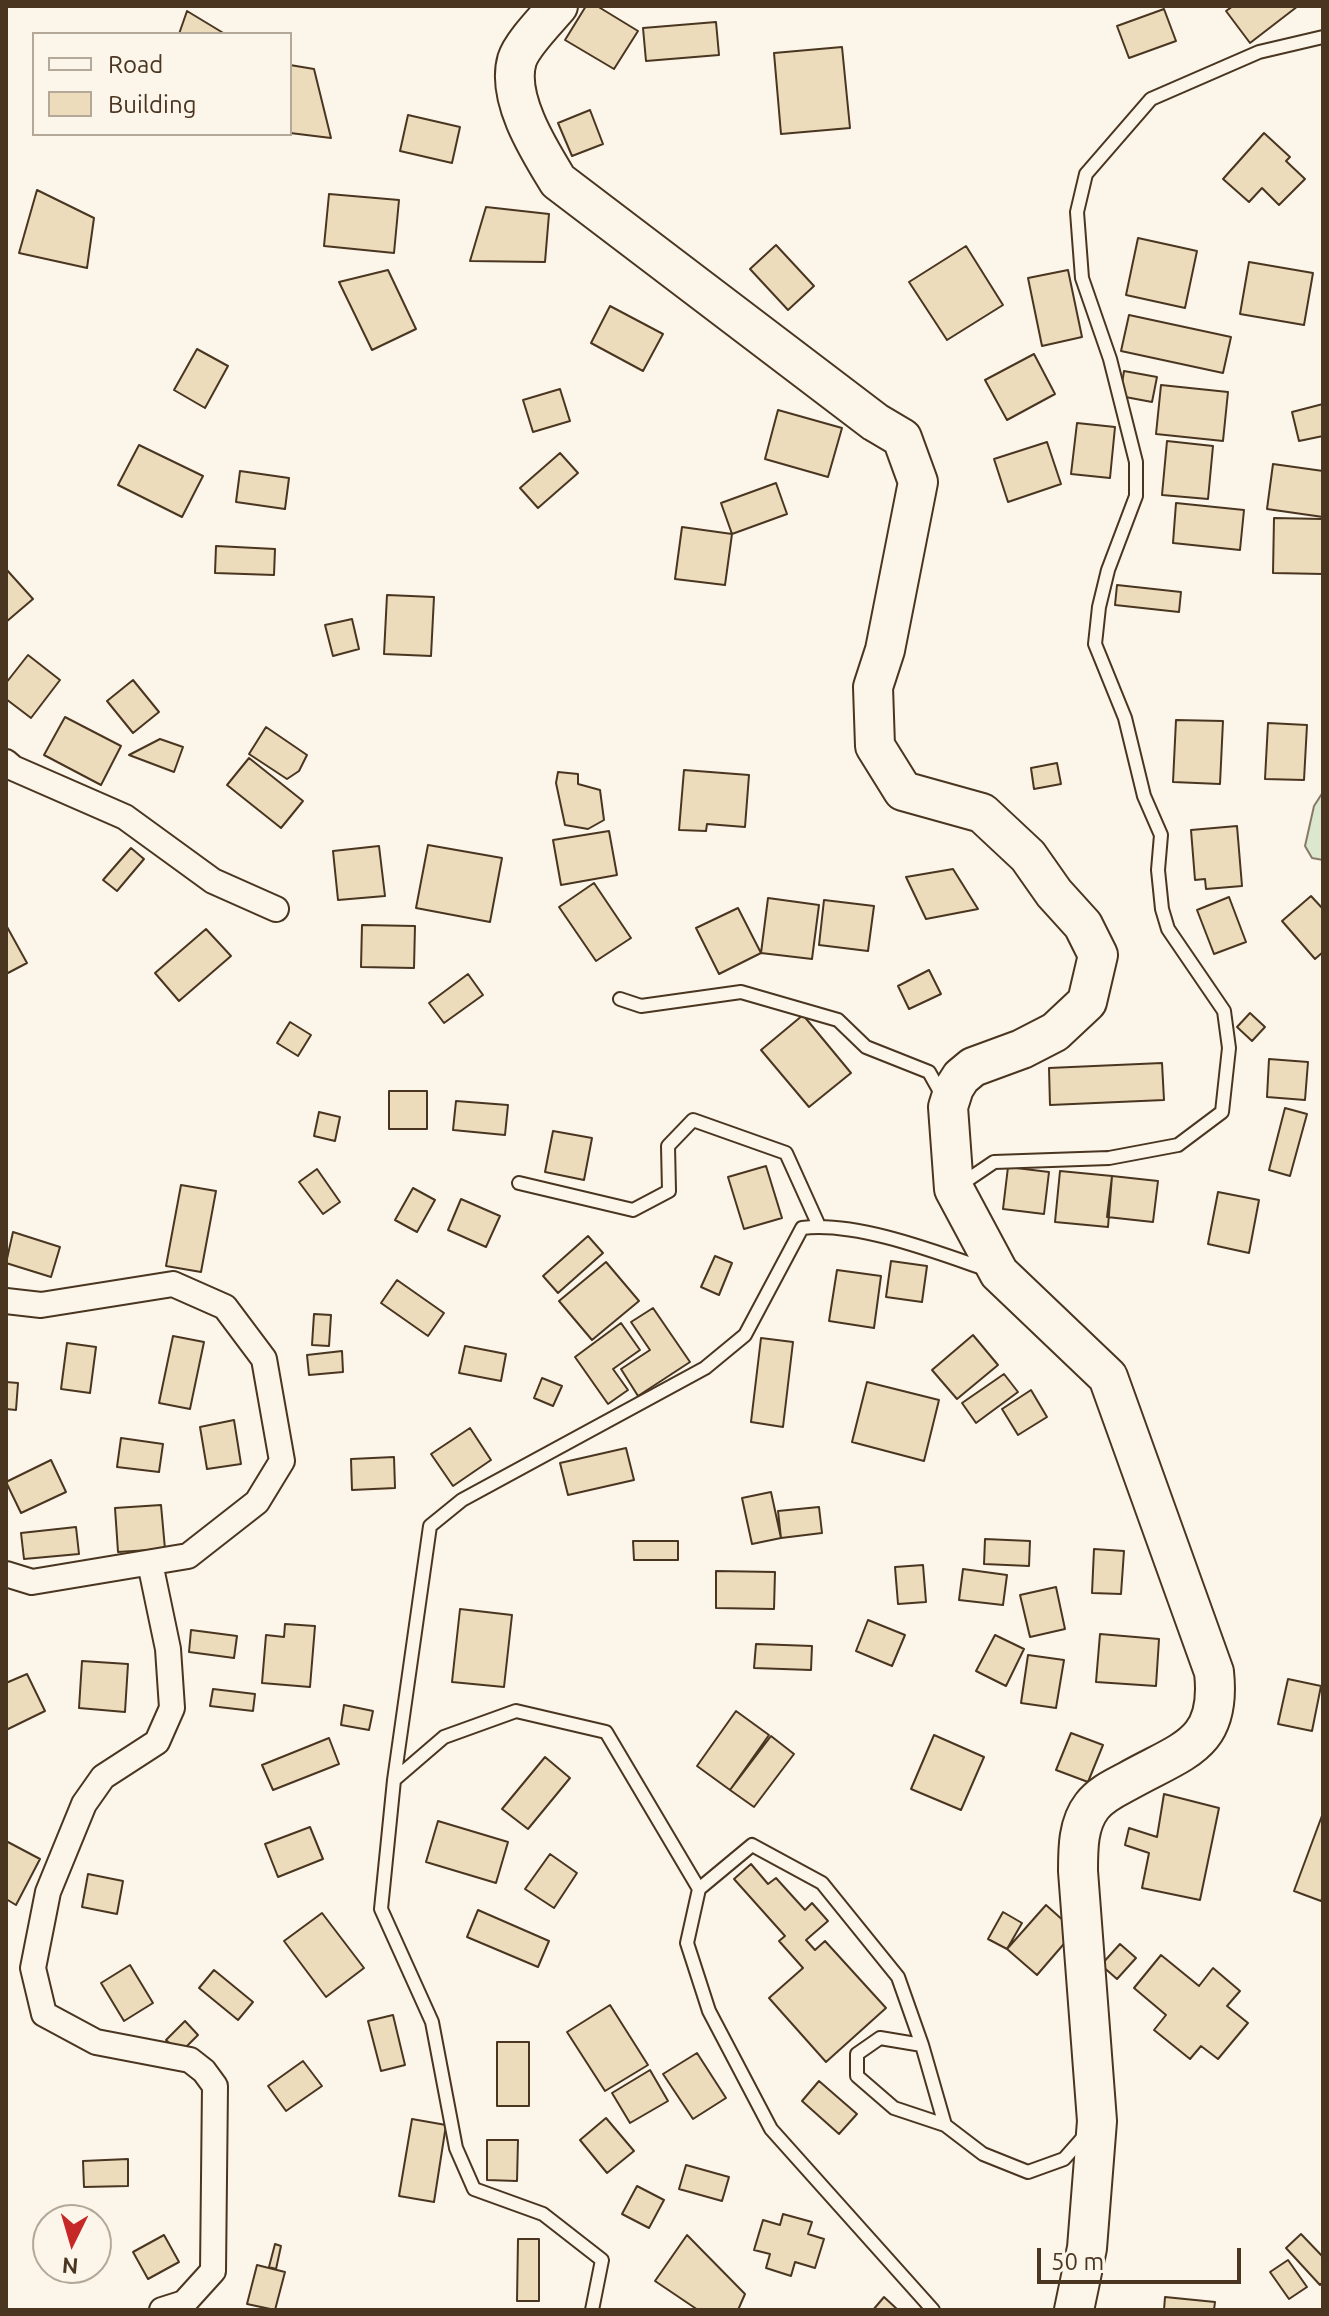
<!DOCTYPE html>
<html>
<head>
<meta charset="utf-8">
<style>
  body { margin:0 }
  #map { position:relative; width:1329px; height:2316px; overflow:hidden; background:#fbf6e9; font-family:Ubuntu,sans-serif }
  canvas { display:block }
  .frame { position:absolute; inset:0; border:8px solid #4a3520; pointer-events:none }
  .legend { position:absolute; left:32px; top:32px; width:260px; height:104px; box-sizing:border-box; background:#fbf6e9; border:2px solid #b4a999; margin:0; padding:10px 14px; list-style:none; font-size:24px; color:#4a3520 }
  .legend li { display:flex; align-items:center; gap:16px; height:40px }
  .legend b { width:40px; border:2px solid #b4a999 }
  .north { position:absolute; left:32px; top:2204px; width:80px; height:80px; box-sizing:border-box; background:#fbf6e9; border:2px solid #b4a999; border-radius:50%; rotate:185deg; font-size:22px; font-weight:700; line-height:32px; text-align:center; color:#4a3520 }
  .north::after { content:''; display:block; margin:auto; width:28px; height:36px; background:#c62828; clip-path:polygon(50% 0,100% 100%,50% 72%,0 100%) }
  .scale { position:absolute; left:1037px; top:2248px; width:204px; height:36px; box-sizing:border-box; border:4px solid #4a3520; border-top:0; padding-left:10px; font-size:24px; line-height:28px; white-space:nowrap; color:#4a3520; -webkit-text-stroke:6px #fbf6e9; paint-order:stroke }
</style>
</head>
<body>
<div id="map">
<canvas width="1329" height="2316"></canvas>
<div class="frame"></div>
<ul class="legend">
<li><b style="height:10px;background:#fbf6e9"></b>Road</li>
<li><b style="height:22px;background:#ecdcbc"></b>Building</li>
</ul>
<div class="north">N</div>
<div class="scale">50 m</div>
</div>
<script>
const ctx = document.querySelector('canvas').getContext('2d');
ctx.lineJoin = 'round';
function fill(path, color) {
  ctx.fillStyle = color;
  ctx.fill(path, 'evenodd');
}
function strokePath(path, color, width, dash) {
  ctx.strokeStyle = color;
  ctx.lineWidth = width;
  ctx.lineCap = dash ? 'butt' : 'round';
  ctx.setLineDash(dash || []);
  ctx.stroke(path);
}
const green = new Path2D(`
  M1323 792V860L1312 858 1305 846 1314 806Z`);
const building = new Path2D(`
  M586 6H597L638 31 614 69 565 40Z
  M1233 6H1298L1250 43 1226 11Z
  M1164 9 1176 41 1129 58 1117 26Z
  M187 11 225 34H179Z
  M716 22 719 55 646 61 643 28Z
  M842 47 850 128 781 134 774 53Z
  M290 65 314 69 331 138 290 133Z
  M590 110 603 144 572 156 558 123Z
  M408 115 460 127 452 163 400 151Z
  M1264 133 1290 157 1286 161 1305 179 1279 205 1262 188 1249 202 1223 179Z
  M37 190 94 218 87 268 19 253Z
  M329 194 399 200 394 253 324 246Z
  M486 207 549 214 545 262 470 261Z
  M1138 238 1197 251 1185 308 1126 295Z
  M776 245 814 286 788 310 750 269Z
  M966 246 1003 305 947 340 909 282Z
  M1249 262 1313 273 1304 325 1240 314Z
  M388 270 416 329 372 350 339 282Z
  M1068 270 1082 337 1042 346 1028 278Z
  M610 306 663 334 643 371 591 343Z
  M1129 315 1231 337 1223 373 1121 351Z
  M197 349 228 366 205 408 174 390Z
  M1034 354 1055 394 1007 420 985 380Z
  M1124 371 1157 377 1152 402 1120 396Z
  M1161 385 1228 392 1223 441 1156 434Z
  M560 389 570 421 533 432 523 400Z
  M1323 404V436L1299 441 1292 412Z
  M778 410 842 428 828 477 765 459Z
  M1077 423 1115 427 1110 478 1071 474Z
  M1167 441 1213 446 1208 499 1162 495Z
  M1047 442 1061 484 1008 502 994 459Z
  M139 445 203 476 182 517 118 485Z
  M560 453 578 473 538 508 520 488Z
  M1273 464 1323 471V517L1267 509Z
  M240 471 289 478 285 509 236 502Z
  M776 483 787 514 732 534 721 503Z
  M1176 503 1244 510 1240 550 1173 543Z
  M1274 518 1323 519V574L1273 573Z
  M682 527 732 534 725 585 675 579Z
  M216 546 275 549 274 575 215 573Z
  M6 569 33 599 6 622Z
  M1117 585 1181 592 1179 612 1115 605Z
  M387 595 434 597 431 656 384 654Z
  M352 619 359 649 333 656 325 625Z
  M28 655 60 680 31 718 6 699V683Z
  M133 680 159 712 133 733 107 701Z
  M65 717 121 746 101 785 44 755Z
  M1176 720 1223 721 1220 784 1173 782Z
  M1268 723 1307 725 1304 780 1265 779Z
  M266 727 307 755 299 771 287 779 249 754Z
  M160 739 183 747 174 772 129 755Z
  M249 758 303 801 281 828 227 785Z
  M1057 763 1061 784 1034 789 1031 768Z
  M684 770 749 775 745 827 707 824 706 831 679 830Z
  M558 772 578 774V784L600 790 604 820 588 829 565 825 556 783Z
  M1237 826 1242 886 1206 889 1205 879 1195 880 1191 830Z
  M609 831 617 875 561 885 553 840Z
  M428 845 502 858 490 922 416 908Z
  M379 846 385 896 338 900 333 851Z
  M131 848 144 859 117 891 103 880Z
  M953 869 978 909 926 919 906 877Z
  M594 883 631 938 596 961 559 907Z
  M1311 896 1323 909V952L1315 959 1282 921Z
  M1229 897 1246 942 1214 954 1197 910Z
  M768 898 819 905 812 959 761 953Z
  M824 900 874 906 868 951 819 945Z
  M738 908 761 953 719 974 696 928Z
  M6 925 27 963 6 974Z
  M362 925 415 926 414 968 361 967Z
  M206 929 231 956 179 1001 155 973Z
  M929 970 941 994 909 1009 898 986Z
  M468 974 483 995 444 1023 429 1003Z
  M1250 1013 1265 1027 1252 1041 1237 1027Z
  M803 1015 851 1073 809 1107 761 1050Z
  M290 1022 311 1035 298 1056 277 1043Z
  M1269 1059 1308 1062 1305 1100 1267 1097Z
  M1162 1063 1164 1100 1050 1105 1049 1068Z
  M389 1091H427V1129H389Z
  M456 1101 508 1105 505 1135 453 1130Z
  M1285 1108 1307 1114 1290 1176 1269 1170Z
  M319 1112 340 1117 335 1141 314 1136Z
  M553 1131 592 1138 584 1180 545 1172Z
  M766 1166 782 1218 744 1229 728 1177Z
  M1008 1167 1049 1172 1044 1214 1003 1209Z
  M317 1169 340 1202 323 1214 299 1182Z
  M1060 1171 1112 1176 1108 1227 1055 1222Z
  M1112 1176 1158 1181 1153 1222 1107 1217Z
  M181 1185 216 1191 201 1272 166 1266Z
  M413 1188 435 1200 417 1232 395 1220Z
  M1218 1192 1259 1200 1249 1253 1208 1244Z
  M461 1199 500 1216 486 1247 448 1230Z
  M13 1232 60 1247 51 1277 6 1263Z
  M588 1236 603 1253 558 1293 543 1276Z
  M715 1256 732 1263 719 1295 701 1287Z
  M891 1261 927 1266 922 1302 886 1297Z
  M606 1262 639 1301 592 1340 559 1301Z
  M837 1270 881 1276 874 1328 829 1321Z
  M397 1280 444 1313 428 1336 381 1303Z
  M653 1308 690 1362 638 1396 621 1369 650 1350 631 1322Z
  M314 1314 331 1315 329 1346 312 1345Z
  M621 1323 640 1350 613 1369 628 1390 608 1404 575 1357Z
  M973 1335 998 1365 957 1399 932 1370Z
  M173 1336 204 1342 190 1409 159 1403Z
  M761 1338 793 1342 783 1427 751 1422Z
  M67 1343 96 1347 90 1393 61 1389Z
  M465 1346 506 1354 501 1381 459 1373Z
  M342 1351 343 1372 309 1375 307 1355Z
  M1004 1374 1018 1392 976 1423 962 1403Z
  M542 1378 562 1386 553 1406 534 1398Z
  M6 1382 18 1383 16 1410 6 1409Z
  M867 1382 939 1400 924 1461 852 1442Z
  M1031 1390 1047 1417 1018 1435 1002 1409Z
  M234 1420 241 1464 207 1469 200 1427Z
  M470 1428 491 1460 453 1486 431 1454Z
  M121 1438 163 1444 159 1472 117 1467Z
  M626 1448 634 1480 568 1495 560 1463Z
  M394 1457 395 1488 352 1490 351 1459Z
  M51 1460 66 1492 21 1513 6 1482Z
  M771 1492 781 1538 752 1544 742 1498Z
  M161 1505 165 1549 118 1552 115 1508Z
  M819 1507 822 1533 781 1538 778 1511Z
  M76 1527 79 1554 24 1559 21 1533Z
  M985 1539 1030 1541 1029 1566 984 1564Z
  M633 1541H678V1560H634Z
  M1094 1549 1124 1551 1121 1594 1092 1593Z
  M923 1565 926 1602 898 1604 895 1567Z
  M963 1569 1007 1575 1003 1605 959 1600Z
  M716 1571 775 1572 774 1609 716 1608Z
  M1056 1587 1065 1629 1030 1637 1020 1595Z
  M460 1609 512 1615 504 1687 452 1682Z
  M868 1620 905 1635 892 1666 856 1651Z
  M285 1624 315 1626 310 1687 262 1683 266 1635 284 1637Z
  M191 1630 237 1636 234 1658 189 1652Z
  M1100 1634 1159 1639 1156 1686 1096 1682Z
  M995 1635 1024 1649 1006 1686 976 1671Z
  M756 1644 812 1646 811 1670 754 1668Z
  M1028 1655 1064 1660 1056 1708 1021 1703Z
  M82 1661 128 1664 125 1712 79 1708Z
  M27 1674 45 1711 6 1730V1683Z
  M1288 1679 1321 1686 1312 1731 1278 1724Z
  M213 1689 255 1694 253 1711 210 1706Z
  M344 1705 373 1711 369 1730 341 1725Z
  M736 1711 769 1735 730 1790 697 1766Z
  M1071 1733 1103 1745 1088 1782 1056 1770Z
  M934 1735 984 1757 961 1810 911 1789Z
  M771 1736 794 1754 754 1807 730 1790Z
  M329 1738 339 1764 273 1790 262 1765Z
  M545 1757 570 1778 528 1829 502 1809Z
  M1164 1794 1219 1808 1200 1900 1142 1888 1149 1853 1125 1845 1129 1828 1157 1837Z
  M1323 1813V1896L1321 1901 1294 1891Z
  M438 1821 508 1842 496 1883 426 1862Z
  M310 1827 323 1859 278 1877 265 1844Z
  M6 1841 40 1859 16 1905 6 1899Z
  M550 1854 577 1873 554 1908 525 1889Z
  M751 1864 768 1884 776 1878 805 1910 812 1903 828 1921 806 1940 815 1950 825 1941 886 2008 826 2062 769 1998 803 1968 779 1941 785 1936 734 1879Z
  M88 1874 123 1881 117 1914 82 1907Z
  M1046 1905 1075 1931 1037 1975 1007 1949Z
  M478 1910 549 1941 538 1967 467 1937Z
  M1003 1912 1022 1923 1007 1949 988 1939Z
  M322 1913 364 1968 326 1997 284 1941Z
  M1120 1944 1136 1958 1117 1979 1101 1965Z
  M1161 1955 1199 1986 1213 1968 1240 1991 1227 2006 1248 2023 1218 2059 1201 2046 1190 2059 1154 2030 1166 2015 1134 1988Z
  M130 1965 153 2003 124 2021 101 1983Z
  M214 1970 253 2002 238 2020 199 1988Z
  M610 2005 648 2065 605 2091 567 2032Z
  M393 2015 405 2065 381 2071 368 2021Z
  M185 2021 198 2035 180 2053 166 2040Z
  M497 2042H529V2106H497Z
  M697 2053 726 2098 693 2119 663 2074Z
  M303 2061 322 2086 286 2111 268 2086Z
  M650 2070 668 2101 630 2123 612 2093Z
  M819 2081 857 2114 839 2134 802 2101Z
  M606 2118 634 2151 607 2173 580 2140Z
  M412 2119 446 2125 434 2202 399 2196Z
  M487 2140H518L517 2181 487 2180Z
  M128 2159V2186L84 2187 83 2161Z
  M686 2165 729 2177 722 2201 679 2189Z
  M637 2186 664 2200 649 2228 622 2214Z
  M783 2214 812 2222 808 2234 824 2239 815 2268 795 2262 791 2276 766 2268 770 2254 754 2250 763 2220 780 2225Z
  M1301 2234 1323 2257V2282L1320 2285 1286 2248Z
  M164 2235 179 2262 148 2279 133 2252Z
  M687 2235 745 2294 738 2310H698L655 2281Z
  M518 2239H539V2301H517Z
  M275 2244 281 2246 276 2269 269 2267Z
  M1288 2260 1307 2287 1289 2299 1270 2272Z
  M257 2265 285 2272 275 2310 247 2304Z
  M884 2297 898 2310H873Z
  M1165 2297 1215 2302 1214 2310H1164Z`);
const service = new Path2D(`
  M620 999 641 1006 741 992 838 1020 866 1047 929 1072 943 1097
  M519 1183 633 1210 669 1191 668 1146 693 1120 786 1153 819 1226
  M960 1185 994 1162 1109 1158 1178 1145 1222 1112 1229 1048 1224 1011 1168 929 1162 909 1158 870 1161 835 1144 796 1125 718 1095 644 1099 607 1108 570 1136 496V462L1110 359 1082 278 1077 212 1086 174 1151 99 1259 52 1323 37
  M394 1780 444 1737 516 1711 606 1732 699 1889
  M922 2045 898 1977 822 1883 752 1845 699 1889 687 1943 709 2011 771 2129 933 2310
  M945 2125 922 2045 880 2038 857 2054V2076L894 2108 945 2125 983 2154 1028 2172 1064 2159 1087 2133
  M592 2310 602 2260 543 2214 474 2189 456 2148 432 2022 381 1909 394 1780 430 1526 462 1500 705 1368 745 1335 802 1228C856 1221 936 1252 988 1270`);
const minor = new Path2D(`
  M6 762 13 768 125 817 213 881 276 909
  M6 1301 41 1305 173 1284 225 1307 264 1359 282 1461 257 1502 188 1556 32 1582 6 1574
  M150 1563 168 1649 172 1708 157 1742 103 1777 84 1804 48 1892 33 1968 44 2014 96 2042 190 2060 204 2071 215 2086 213 2271 184 2303 162 2310`);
const primary = new Path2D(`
  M558 6C547 19 522 44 517 60 506 98 539 150 558 181L875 422 902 438 918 482 885 650 873 687 875 746 903 791 982 813 1028 856 1054 893 1083 925 1098 955 1087 1002 1055 1032 1022 1049 973 1067 961 1077 954 1088 948 1107 954 1189 999 1273 1108 1377 1214 1672C1222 1745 1183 1750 1128 1781 1115 1788 1101 1794 1092 1806 1078 1824 1078 1848 1078 1871L1097 2121 1087 2248 1074 2310`);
fill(green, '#dce7d0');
strokePath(green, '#887966', 2);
fill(building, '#ecdcbc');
strokePath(building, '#4a3520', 2);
strokePath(service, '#4a3520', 16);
strokePath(minor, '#4a3520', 28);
strokePath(primary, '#4a3520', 42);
strokePath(service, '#fbf6e9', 12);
strokePath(minor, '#fbf6e9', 24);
strokePath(primary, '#fbf6e9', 38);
</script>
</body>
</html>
